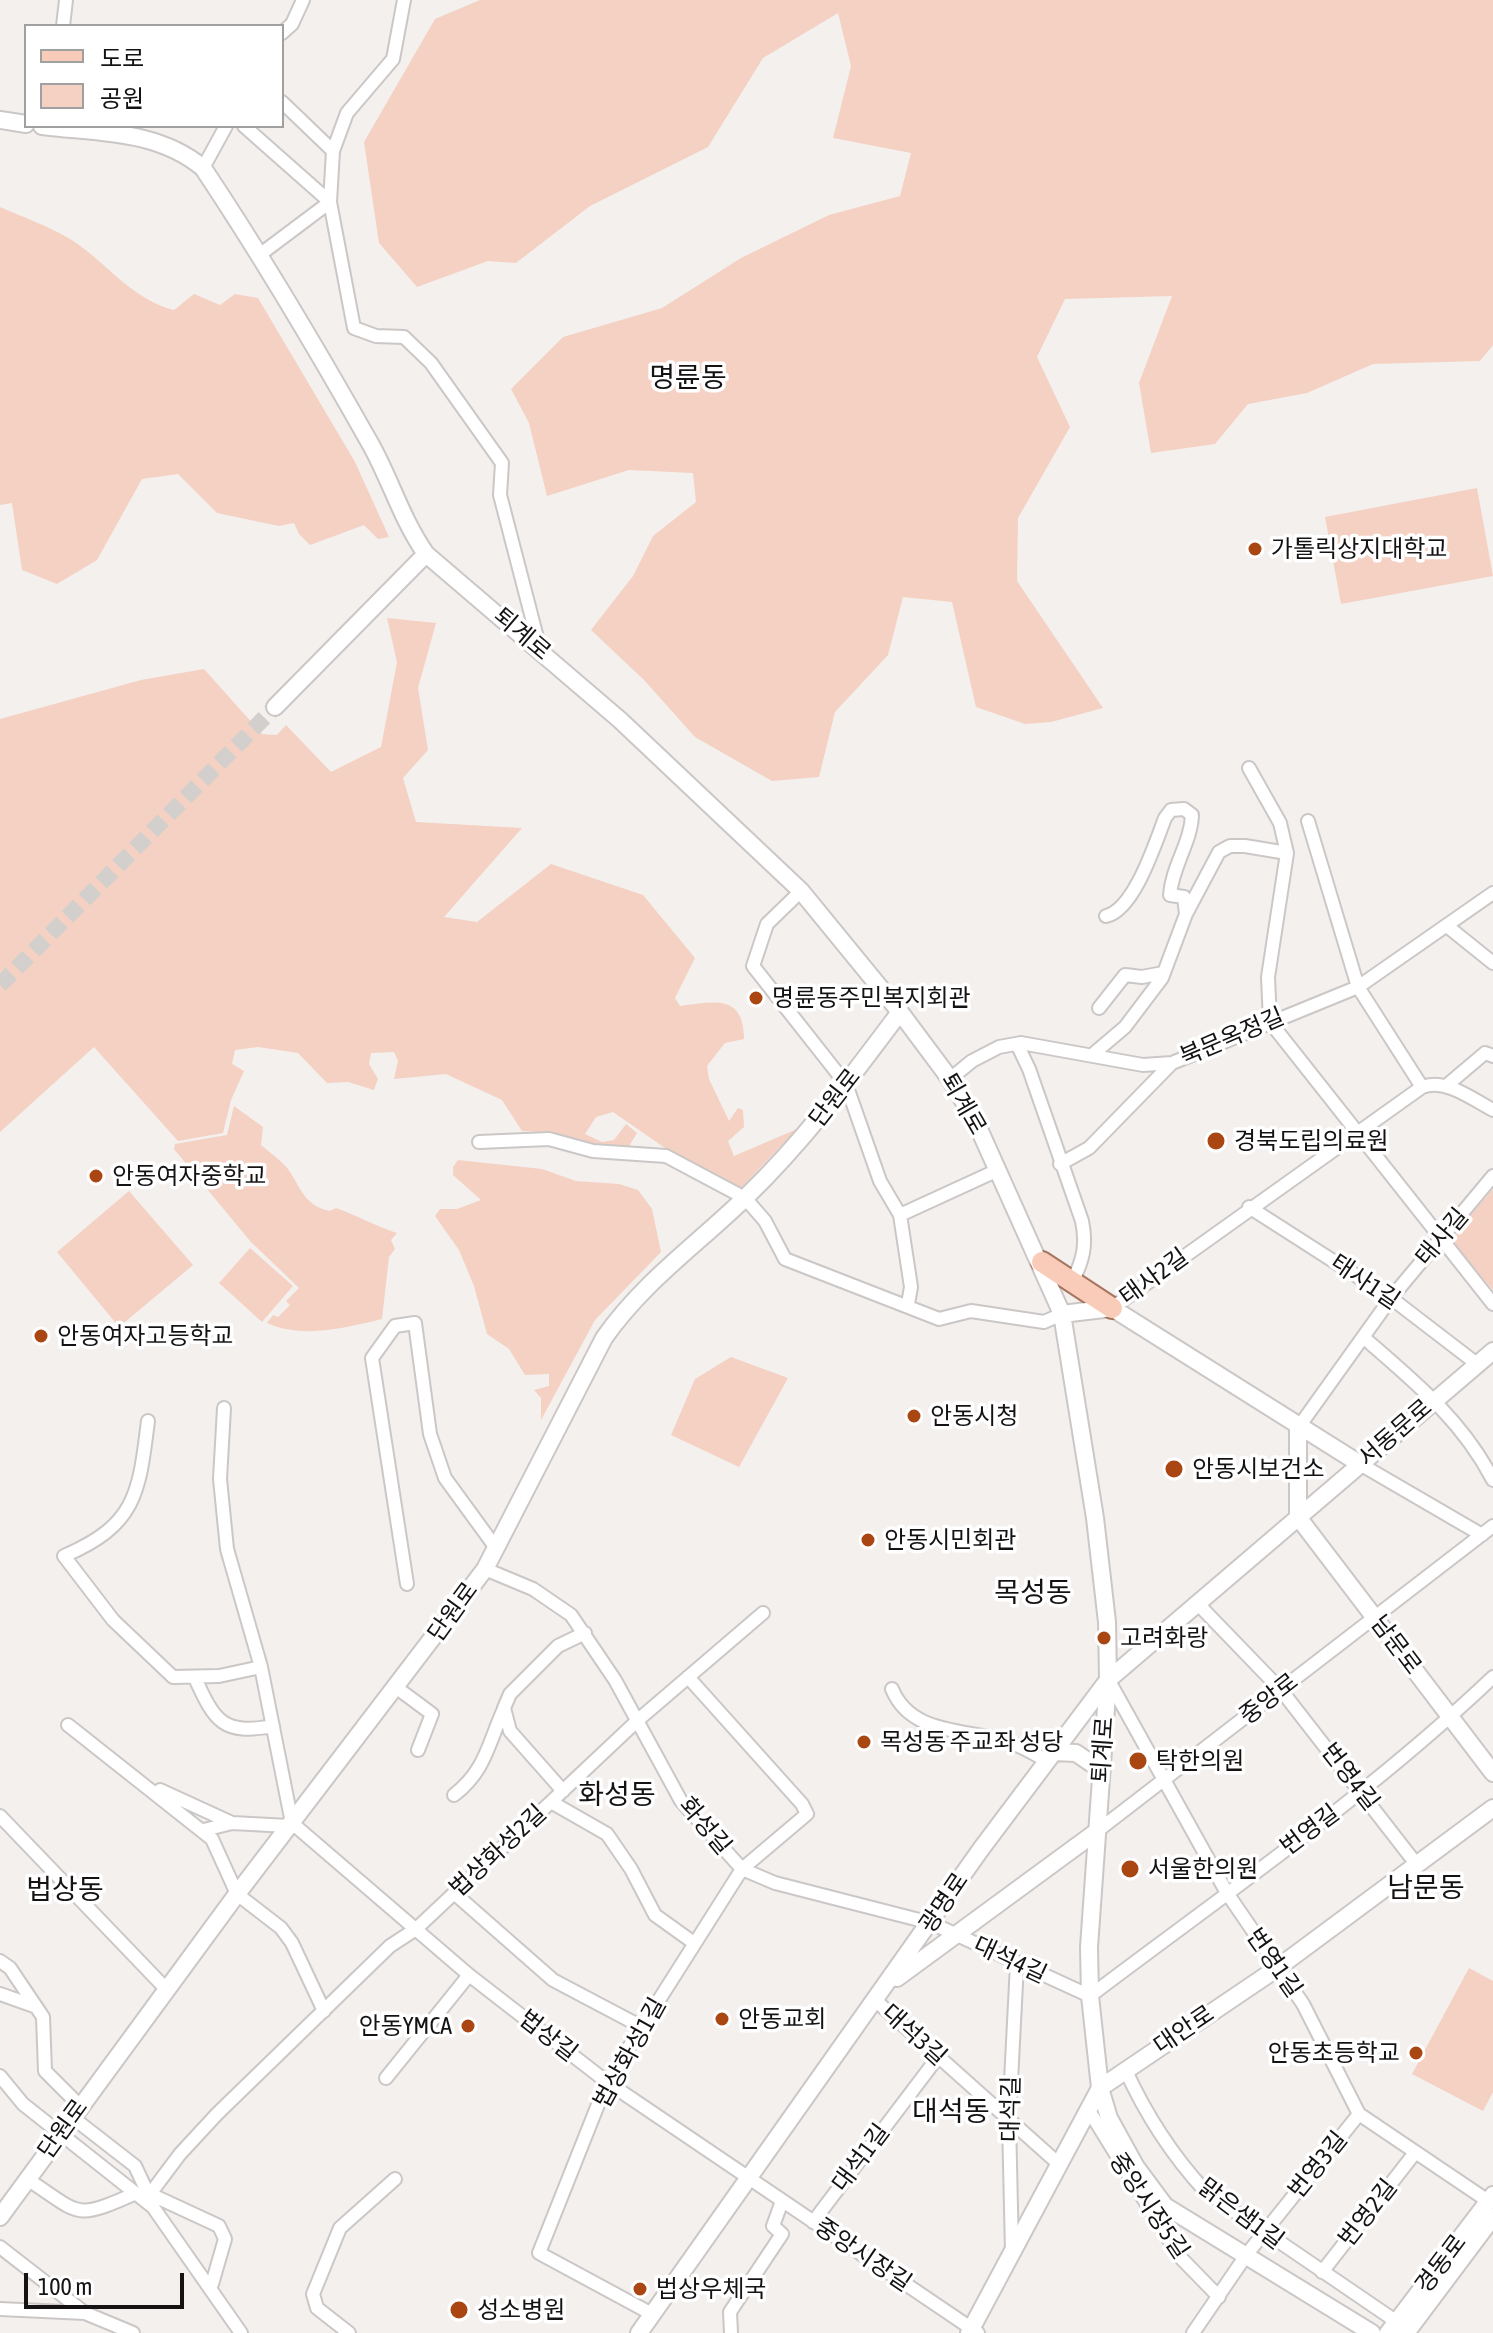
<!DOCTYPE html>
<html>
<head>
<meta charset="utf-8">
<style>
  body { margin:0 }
  #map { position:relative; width:1493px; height:2333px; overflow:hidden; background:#f4f0ee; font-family:"Asap Condensed","Noto Sans KR",sans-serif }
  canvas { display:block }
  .legend { position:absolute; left:24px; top:24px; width:260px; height:104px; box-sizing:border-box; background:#fff; border:2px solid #a1a0a0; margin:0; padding:10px 14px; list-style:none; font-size:24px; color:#141212 }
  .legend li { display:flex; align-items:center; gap:16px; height:40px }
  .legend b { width:40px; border:2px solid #a1a0a0 }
  .scale { position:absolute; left:24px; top:2273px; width:160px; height:36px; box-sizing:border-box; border:4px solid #141212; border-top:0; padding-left:10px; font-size:24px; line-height:28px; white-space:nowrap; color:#141212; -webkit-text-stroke:6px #fff; paint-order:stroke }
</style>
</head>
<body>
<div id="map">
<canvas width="1493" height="2333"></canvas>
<ul class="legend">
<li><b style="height:10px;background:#f9ccb9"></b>도로</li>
<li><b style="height:22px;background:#f4d1c2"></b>공원</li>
</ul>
<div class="scale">100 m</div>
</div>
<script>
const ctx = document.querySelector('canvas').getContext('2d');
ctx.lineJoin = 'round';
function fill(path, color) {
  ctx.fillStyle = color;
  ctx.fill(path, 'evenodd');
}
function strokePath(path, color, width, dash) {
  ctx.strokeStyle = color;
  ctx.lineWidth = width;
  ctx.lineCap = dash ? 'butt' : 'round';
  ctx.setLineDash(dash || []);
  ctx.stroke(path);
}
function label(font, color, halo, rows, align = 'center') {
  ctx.font = font + ' "Asap Condensed","Noto Sans KR",sans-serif';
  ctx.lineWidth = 7;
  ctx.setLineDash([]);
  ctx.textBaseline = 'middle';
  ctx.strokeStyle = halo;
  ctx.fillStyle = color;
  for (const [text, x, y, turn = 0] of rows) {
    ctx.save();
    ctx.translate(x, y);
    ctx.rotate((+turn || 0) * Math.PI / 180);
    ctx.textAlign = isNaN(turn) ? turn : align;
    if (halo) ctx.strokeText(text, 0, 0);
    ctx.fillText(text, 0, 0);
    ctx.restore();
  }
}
const green = new Path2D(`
  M480 0H1493V345L1480 361 1373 364 1307 393 1248 404 1215 444 1151 453 1139 383 1172 296 1065 299 1037 357 1070 427 1018 518 1017 581 1103 708 1051 722 1025 724 976 707 952 602 903 597 888 655 835 712 819 777 772 781 695 737 644 680 591 630 633 576 653 536 696 502 693 473 629 470 547 496 529 423 511 389 563 337 662 308 741 258 829 215 900 196 911 153 833 138 851 66 838 13 763 58 708 147 590 206 516 263 488 261 417 287 379 243 364 142 435 19Z
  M0 207C23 217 48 226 70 239 106 261 130 299 174 310L194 294 220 305 235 294 258 298 355 462 389 537 378 539 364 525 310 545 299 534 294 523 279 526 217 513 178 474 142 479 97 560 57 584 22 570 12 503 0 505Z
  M1477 488 1493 576 1341 604 1325 517Z
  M387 618 436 623 418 688 428 750 403 778 416 822 522 828 444 917 477 922 551 864 643 895 695 958 675 998 680 1006C713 1002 744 993 744 1039L725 1043 707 1066 709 1079 729 1121 738 1108 743 1110 744 1127 728 1141 734 1156 797 1129 741 1188 668 1150 613 1112 596 1117 585 1134 602 1142 614 1140 626 1124 637 1133 628 1148H595L544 1132 522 1131 502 1100 446 1074 394 1079 398 1061 394 1052 371 1053 369 1064 378 1079 374 1090 348 1082 327 1083 298 1053 258 1047 235 1050 232 1064 244 1071 231 1100 223 1133 178 1141 94 1047 0 1132V719L141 680 204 669 262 734 277 735 286 725 331 772 381 747 397 662Z
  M234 1106 263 1127 261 1145C270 1153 284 1162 290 1172 302 1191 306 1206 330 1211L336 1208C358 1216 375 1226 397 1233L391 1240 395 1249 389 1257 382 1319C345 1328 302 1339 267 1323L273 1315 278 1317 290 1305 286 1301 299 1288 250 1241 174 1149 175 1144 227 1135Z
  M458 1160 542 1169 576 1181 619 1184 638 1190 652 1209 661 1252 595 1320 541 1420V1398L534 1390 549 1386V1374L525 1375 509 1349 487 1334 474 1286 459 1250 435 1216 440 1209H457L481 1200 453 1175V1167Z
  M1493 1189V1290L1449 1240Z
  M129 1191 193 1265 119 1327 57 1252Z
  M250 1248 293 1286 262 1322 219 1283Z
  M731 1357 788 1378 739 1467 671 1435 695 1379Z
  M1469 1968 1493 1981V2092L1483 2111 1412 2074Z`);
const tertiaryTunnel = new Path2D(`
  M0 985 275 707`);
const minor = new Path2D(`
  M404 0 393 59 347 113 333 151 330 202 354 328 376 336 404 337 431 363 502 463 500 495 540 649
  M63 26 66 0
  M282 33 292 24 303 0
  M282 102 333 151
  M244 126 330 202
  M203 168 226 126
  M258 256 330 202
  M1249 768 1280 823 1287 853 1268 977 1270 1022 1493 1304
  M1308 821 1358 987 1422 1087
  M801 891 767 924 753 966 846 1084 880 1181 900 1215 911 1287 908 1304
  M1106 916C1134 910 1155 844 1165 818L1171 810 1184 809 1192 815C1191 843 1172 866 1170 895L1184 897 1186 914
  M1447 926 1493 963
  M1099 1008 1125 975 1142 977 1163 973
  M1017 1044 1029 1069 1082 1221C1087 1245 1083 1261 1072 1282
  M1092 1055 1125 1027 1162 978 1186 914 1219 852 1230 846H1245L1287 853
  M950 1079 972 1061 999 1047 1021 1043 1143 1065 1172 1063 1358 987 1493 893
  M1446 1086 1485 1053 1493 1056
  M479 1142 549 1139 593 1151 666 1156 745 1198 765 1221 785 1259 939 1319 971 1311 1044 1322 1062 1314
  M1060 1164 1089 1148 1172 1063
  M1249 1207 1391 1298 1477 1364
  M900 1215 998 1170
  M1112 1308 1422 1087C1446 1078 1472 1099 1493 1110
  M1363 1337C1414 1381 1462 1420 1493 1480
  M224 1408 220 1479 227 1549 261 1667 292 1823 469 1975 607 2082 978 2333
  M148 1421C139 1494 136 1525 64 1556L113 1620 173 1677 219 1676 261 1667
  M1298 1428 1391 1298 1493 1176
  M1360 1464 1482 1535
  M485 1569 533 1589 571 1615 615 1680 681 1801 742 1869 775 1883 931 1923 1090 1996C1226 1893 1369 1795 1493 1677
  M407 1584 372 1358 395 1326 415 1323 430 1434 445 1478 496 1548
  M1197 1603 1281 1690 1417 1865
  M195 1678C215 1722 223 1735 273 1726
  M1109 1681 1227 1893 1303 2004 1359 2114 1488 2201
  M397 1688 432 1714 418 1750
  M892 1689C910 1733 960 1729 1001 1740 1018 1744 1031 1752 1047 1761
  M68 1725 212 1839 237 1894 281 1928 292 1943 324 2011
  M160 1790 232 1823
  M563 1791 510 1731 504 1708 510 1694 558 1646 585 1633
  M454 1795C485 1771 488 1745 503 1711
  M551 1802 607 1834 631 1869 655 1915 694 1943
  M0 1816 168 1991
  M204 1830 232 1823 289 1826
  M1096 1832 1493 1526
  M454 1893 553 1980 642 2027
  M0 1961 10 1968 43 2017 45 2071 80 2106
  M0 1994 34 2006
  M875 2000 1060 2165
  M1125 2069C1146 2115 1171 2154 1205 2191L1397 2322
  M0 2076 23 2104 153 2207 241 2333
  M386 2078 469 1975
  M1088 2109 1179 2256 1219 2297
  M72 2117 135 2166 151 2200
  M27 2179C81 2214 73 2221 134 2194
  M813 2222 938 2057
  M0 2247 85 2313 133 2333
  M1012 2252 1009 2120 1017 1964
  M1322 2272 1414 2154
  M212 2284 225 2239 219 2226 150 2194 180 2154 217 2114 390 1946 416 1929 638 1720 763 1613
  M0 2309 85 2313
  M652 2314 539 2253 607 2082 742 1869 807 1814 802 1804 688 1677
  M349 2333 317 2308 313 2294 340 2228 395 2179
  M731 2333 730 2312 782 2234 773 2226 782 2201
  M1193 2333 1247 2254 1359 2114`);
const tertiary = new Path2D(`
  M0 120 26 124
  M42 126C99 133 158 130 203 168 263 258 318 351 371 445 391 481 402 520 426 554L620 720 801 891 900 1012 950 1079 975 1120 1062 1314 1095 1518 1107 1622 1108 1680 1089 1947 1090 1996 1100 2088 1109 2118 1136 2167 1165 2206 1372 2333
  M275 707 426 554
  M1062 1314 1112 1308 1360 1464
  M1298 1428V1517
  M1298 1517 1493 1773
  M1053 1752 1076 1753 1101 1770
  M897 1978 1096 1832
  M0 2217 237 1894 485 1569 604 1338C644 1281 698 1244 747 1196 805 1140 852 1076 900 1012
  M639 2333 981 1849 1108 1680 1493 1351
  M969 2333 1100 2088 1276 1969 1493 1808
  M1388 2333 1493 2195
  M1406 2333 1493 2217`);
const primary = new Path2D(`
  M1042 1262 1112 1308`);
const markers = [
  [1255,549,8,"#aa4611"],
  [756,998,8,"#aa4611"],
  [1216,1141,10,"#aa4611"],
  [96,1176,8,"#aa4611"],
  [41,1336,8,"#aa4611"],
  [914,1416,8,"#aa4611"],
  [1174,1469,10,"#aa4611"],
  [868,1540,8,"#aa4611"],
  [1104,1638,8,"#aa4611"],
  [864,1742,8,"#aa4611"],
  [1138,1761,10,"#aa4611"],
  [1130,1869,10,"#aa4611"],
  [722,2019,8,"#aa4611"],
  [468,2026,8,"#aa4611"],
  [1416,2053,8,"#aa4611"],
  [640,2289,8,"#aa4611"],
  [459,2310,10,"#aa4611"]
];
const poiNames = [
  ["가톨릭상지대학교",1271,549],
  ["명륜동주민복지회관",772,998],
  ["경북도립의료원",1234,1141],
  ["안동여자중학교",112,1176],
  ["안동여자고등학교",57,1336],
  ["안동시청",930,1416],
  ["안동시보건소",1192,1469],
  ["안동시민회관",884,1540],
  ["고려화랑",1120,1638],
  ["목성동 주교좌 성당",880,1742],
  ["탁한의원",1156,1761],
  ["서울한의원",1148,1869],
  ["안동교회",738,2019],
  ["안동YMCA",452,2026,"right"],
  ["안동초등학교",1400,2053,"right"],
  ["법상우체국",656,2289],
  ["성소병원",477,2310]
];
const streetNames = [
  ["퇴계로",522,634,40],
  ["북문옥정길",1232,1037,-23],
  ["단원로",835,1098,-52],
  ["퇴계로",963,1104,60],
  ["태사길",1442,1237,-50],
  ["태사2길",1154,1277,-36],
  ["태사1길",1365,1282,34],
  ["서동문로",1395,1433,-41],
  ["단원로",453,1612,-54],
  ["남문로",1396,1645,53],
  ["중앙로",1269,1699,-38],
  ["퇴계로",1103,1750,-86],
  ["번영4길",1350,1777,52],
  ["화성길",705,1826,50],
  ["번영길",1310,1830,-37],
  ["법상화성2길",498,1851,-43],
  ["광명로",944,1903,-56],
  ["대석4길",1010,1960,25],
  ["번영1길",1274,1963,55],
  ["대안로",1184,2030,-34],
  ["대석3길",914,2035,42],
  ["법상길",548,2036,38],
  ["법상화성1길",630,2053,-61],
  ["대석길",1011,2109,-89],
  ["단원로",63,2129,-54],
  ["대석1길",861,2158,-53],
  ["번영3길",1318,2165,-51],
  ["중앙시장5길",1149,2206,56],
  ["번영2길",1368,2213,-52],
  ["맑은샘1길",1241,2214,37],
  ["중앙시장길",863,2255,34],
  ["경동로",1441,2264,-53]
];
const quarterNames = [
  ["명륜동",688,378],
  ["목성동",1033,1593],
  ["화성동",617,1795],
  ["남문동",1426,1888],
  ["법상동",65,1890],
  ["대석동",951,2112]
];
fill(green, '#f4d1c2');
strokePath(tertiaryTunnel, '#d2cfcd', 16, [16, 8]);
strokePath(minor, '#cbc7c6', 16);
strokePath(tertiary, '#cbc7c6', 20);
strokePath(primary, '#a67560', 24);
strokePath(minor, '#fff', 12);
strokePath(tertiary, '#fff', 16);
strokePath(primary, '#f9ccb9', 20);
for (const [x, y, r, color] of markers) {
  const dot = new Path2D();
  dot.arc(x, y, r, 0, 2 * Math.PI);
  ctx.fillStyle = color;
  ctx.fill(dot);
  strokePath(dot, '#fff', 3);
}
label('24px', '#141212', '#fff', poiNames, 'left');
label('24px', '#141212', '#fff', streetNames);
label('28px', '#141212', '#fff', quarterNames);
</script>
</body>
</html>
